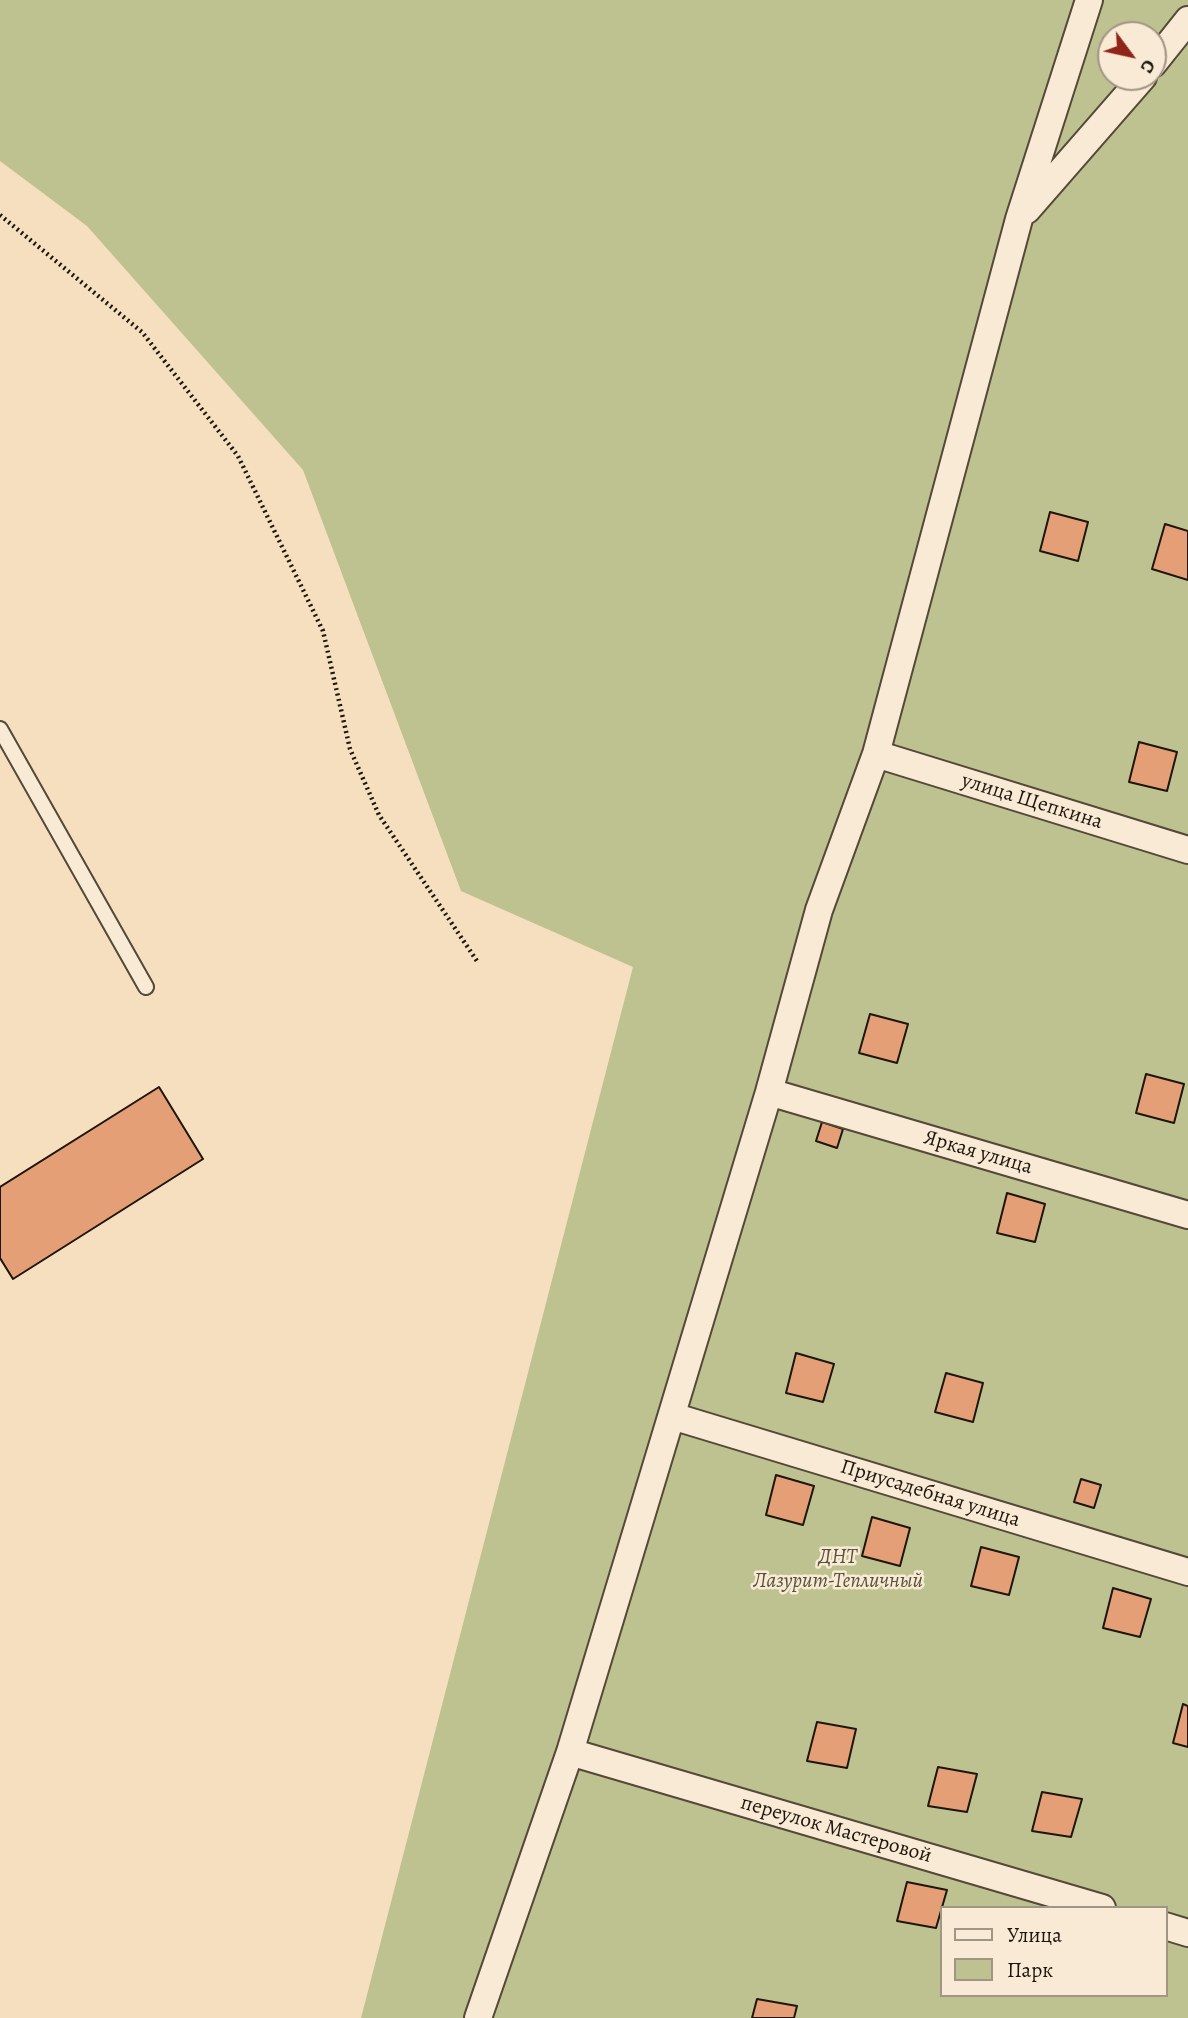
<!DOCTYPE html>
<html>
<head>
<meta charset="utf-8">
<style>
  body { margin:0 }
  #map { position:relative; width:1188px; height:2018px; overflow:hidden; background:#f5dfbe; font-family:Alegreya,serif }
  canvas { display:block }
  .legend { position:absolute; left:940px; top:1906px; width:228px; height:91px; box-sizing:border-box; background:#f8ead5; border:2px solid #a19585; margin:0; padding:9px 12px; list-style:none; font-size:21px; color:#1e150c }
  .legend li { display:flex; align-items:center; gap:14px; height:35px }
  .legend b { width:35px; border:2px solid #a19585 }
  .north { position:absolute; left:1097px; top:21px; width:70px; height:70px; box-sizing:border-box; background:#f8ead5; border:2px solid #a19585; border-radius:50%; rotate:123deg; font-size:19px; font-weight:700; line-height:28px; text-align:center; color:#1e150c }
  .north::after { content:''; display:block; margin:auto; width:24px; height:32px; background:#8f2418; clip-path:polygon(50% 0,100% 100%,50% 72%,0 100%) }
</style>
</head>
<body>
<div id="map">
<canvas width="1188" height="2018"></canvas>
<ul class="legend">
<li><b style="height:9px;background:#f8ead5"></b>Улица</li>
<li><b style="height:19px;background:#bec190"></b>Парк</li>
</ul>
<div class="north">С</div>
</div>
<script>
const ctx = document.querySelector('canvas').getContext('2d');
ctx.lineJoin = 'round';
function fill(path, color) {
  ctx.fillStyle = color;
  ctx.fill(path, 'evenodd');
}
function strokePath(path, color, width, dash) {
  ctx.strokeStyle = color;
  ctx.lineWidth = width;
  ctx.lineCap = dash ? 'butt' : 'round';
  ctx.setLineDash(dash || []);
  ctx.stroke(path);
}
function label(font, color, halo, rows, align = 'center') {
  ctx.font = font + ' Alegreya,serif';
  ctx.lineWidth = 5;
  ctx.setLineDash([]);
  ctx.textBaseline = 'middle';
  ctx.strokeStyle = halo;
  ctx.fillStyle = color;
  for (const [text, x, y, turn = 0] of rows) {
    ctx.save();
    ctx.translate(x, y);
    ctx.rotate((+turn || 0) * Math.PI / 180);
    ctx.textAlign = isNaN(turn) ? turn : align;
    if (halo) ctx.strokeText(text, 0, 0);
    ctx.fillText(text, 0, 0);
    ctx.restore();
  }
}
const green = new Path2D(`
  M0 0H1188V2018H361L633 967 461 891 303 470 87 226 0 161ZM1111 35H1153V77H1111ZM941 1908H1165V1995H941Z`);
const building = new Path2D(`
  M1050 512 1088 522 1078 561 1040 551Z
  M1165 524 1188 531V580L1152 569Z
  M1139 742 1177 752 1167 791 1129 782Z
  M870 1014 908 1024 897 1063 859 1053Z
  M1146 1074 1184 1084 1174 1123 1136 1113Z
  M159 1087 203 1159 13 1279 0 1258V1187Z
  M822 1122 843 1129 837 1148 816 1141Z
  M1007 1193 1045 1204 1035 1242 997 1233Z
  M796 1353 834 1364 823 1402 786 1393Z
  M946 1373 983 1383 973 1422 935 1412Z
  M776 1475 814 1486 803 1525 766 1515Z
  M1081 1479 1101 1485 1094 1508 1074 1502Z
  M872 1517 910 1528 900 1566 862 1556Z
  M981 1547 1019 1557 1009 1595 971 1586Z
  M1113 1588 1151 1599 1140 1637 1103 1628Z
  M1183 1704 1188 1706V1747L1173 1743Z
  M817 1722 856 1729 847 1768 807 1761Z
  M938 1767 977 1774 967 1812 928 1806Z
  M1042 1792 1082 1799 1071 1837 1032 1831Z
  M907 1882 947 1890 936 1928 897 1921Z
  M757 1999 797 2006 794 2018H752Z`);
const path = new Path2D(`
  M0 215 142 332 238 456 323 631 350 749 379 815 477 961`);
const service = new Path2D(`
  M0 729 146 987`);
const minor = new Path2D(`
  M1153 64 1188 20
  M1027 210 1143 77
  M876 754 1188 850
  M769 1092 1188 1215
  M672 1416 1188 1572
  M570 1752 1102 1908
  M1165 1926 1188 1933
  M478 2018 570 1752 769 1092 819 910 876 754 1019 219 1089 0`);
const streetNames = [
  ["улица Щепкина",1032,802,17],
  ["Яркая улица",978,1153,16],
  ["Приусадебная улица",930,1494,17],
  ["переулок Мастеровой",836,1830,16]
];
const parkNames = [
  ["ДНТ",838,1558],
  ["Лазурит-Тепличный",838,1582]
];
fill(green, '#bec190');
fill(building, '#e59f77');
strokePath(building, '#1e150c', 2);
strokePath(service, '#544838', 18);
strokePath(minor, '#544838', 30);
strokePath(path, '#1e150c', 4.5, [2, 3.5]);
strokePath(service, '#f8ead5', 14);
strokePath(minor, '#f8ead5', 26);
label('21px', '#1e150c', '#f8ead5', streetNames);
label('italic 21px', '#56513a', '#f8ead5', parkNames);
</script>
</body>
</html>
